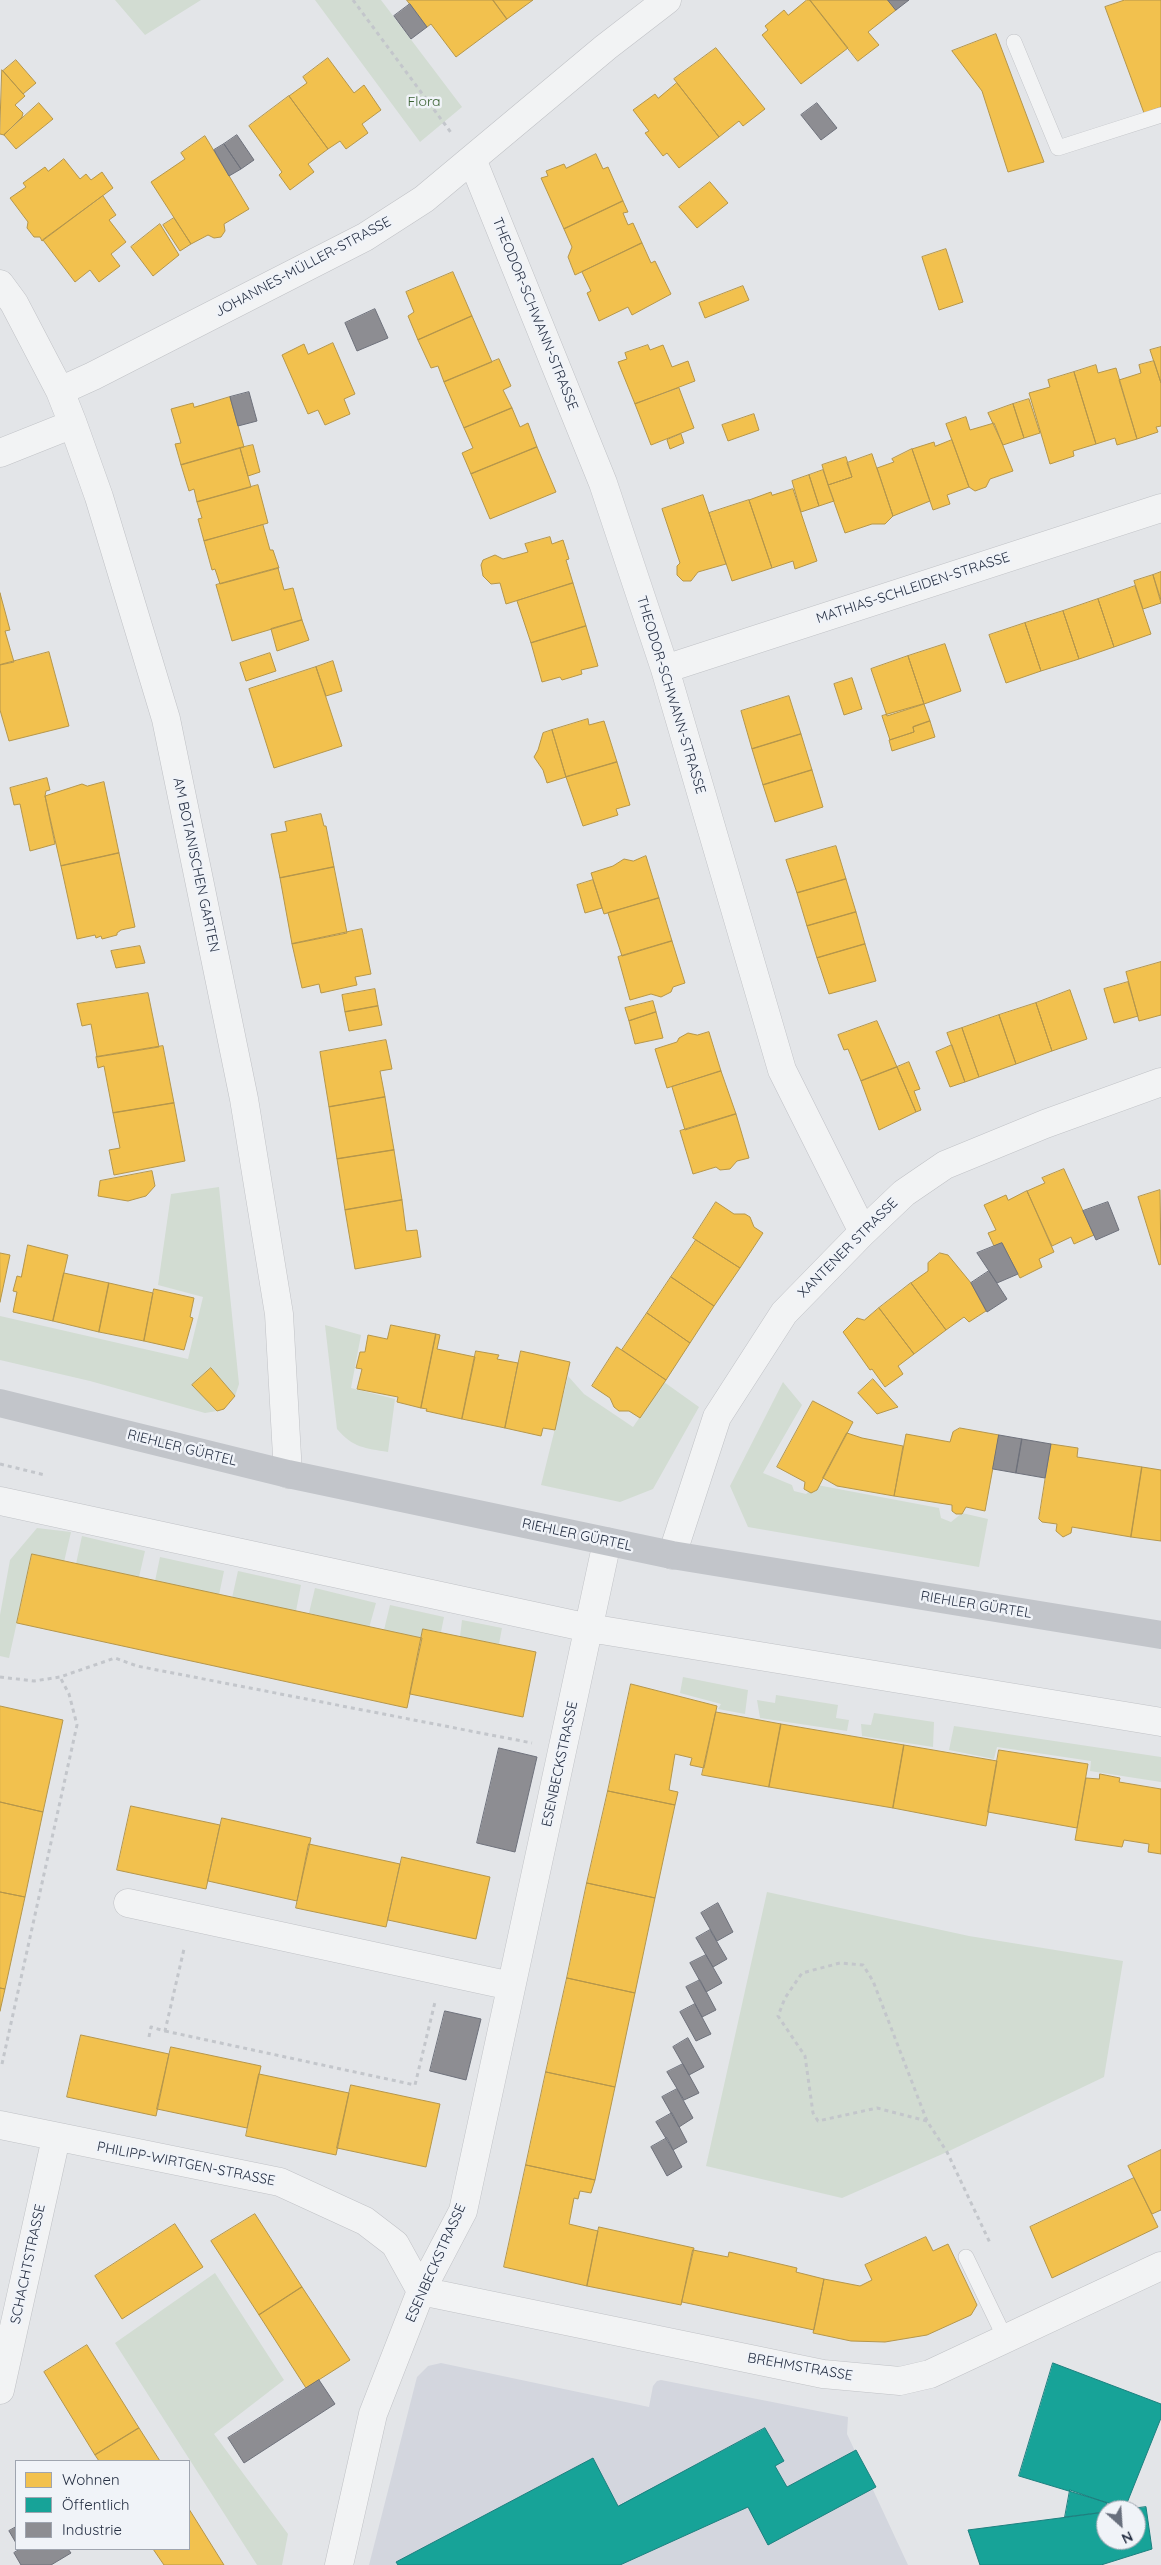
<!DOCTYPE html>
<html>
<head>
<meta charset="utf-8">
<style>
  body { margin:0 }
  #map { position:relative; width:1161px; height:2565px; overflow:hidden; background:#e3e5e8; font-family:Quicksand,sans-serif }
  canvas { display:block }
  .legend { position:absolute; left:15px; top:2460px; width:175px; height:90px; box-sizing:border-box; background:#f0f3f8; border:1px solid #9fa5b0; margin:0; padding:6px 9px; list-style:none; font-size:15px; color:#263044 }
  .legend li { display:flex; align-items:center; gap:10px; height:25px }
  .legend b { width:25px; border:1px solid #9fa5b0 }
  .north { position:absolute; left:1096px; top:2500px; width:50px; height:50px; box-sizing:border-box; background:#f0f3f8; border:1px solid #9fa5b0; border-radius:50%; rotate:154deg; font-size:14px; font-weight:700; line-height:20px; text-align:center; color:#263044 }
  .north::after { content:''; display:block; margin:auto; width:18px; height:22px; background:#686f7d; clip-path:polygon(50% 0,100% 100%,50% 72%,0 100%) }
</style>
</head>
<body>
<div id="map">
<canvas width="1161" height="2565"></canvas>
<ul class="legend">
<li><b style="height:14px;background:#f2c14e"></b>Wohnen</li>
<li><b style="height:14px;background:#17a398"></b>Öffentlich</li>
<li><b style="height:14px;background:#8d8d92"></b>Industrie</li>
</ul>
<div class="north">N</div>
</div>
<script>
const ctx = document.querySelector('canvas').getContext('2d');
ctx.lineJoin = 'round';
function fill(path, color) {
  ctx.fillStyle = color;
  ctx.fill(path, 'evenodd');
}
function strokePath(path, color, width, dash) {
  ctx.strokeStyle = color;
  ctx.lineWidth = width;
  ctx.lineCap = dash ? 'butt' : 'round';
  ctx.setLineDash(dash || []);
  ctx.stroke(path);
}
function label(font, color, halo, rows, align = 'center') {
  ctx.font = font + ' Quicksand,sans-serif';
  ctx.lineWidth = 5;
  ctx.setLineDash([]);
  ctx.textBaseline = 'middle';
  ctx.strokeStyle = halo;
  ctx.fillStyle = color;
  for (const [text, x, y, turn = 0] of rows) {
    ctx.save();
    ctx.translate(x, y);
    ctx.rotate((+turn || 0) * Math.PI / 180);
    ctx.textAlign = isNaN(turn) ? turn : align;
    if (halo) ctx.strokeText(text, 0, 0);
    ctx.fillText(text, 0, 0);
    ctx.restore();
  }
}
const built = new Path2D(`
  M441 2363 649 2407 653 2386 657 2381 661 2380 848 2417 847 2434 908 2565H369L417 2377 428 2366Z`);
const green = new Path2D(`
  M115 0H201L145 35Z
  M315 0H381L462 107 420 142Z
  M219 1187 239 1384 235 1396 211 1368 217 1411 205 1413 90 1381 0 1360V1316L188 1359 203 1297 158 1285 171 1194Z
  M325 1325 361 1335 351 1388 395 1399 388 1452C365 1448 353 1448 337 1429Z
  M568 1376 584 1394 633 1427 664 1382 699 1407 653 1489 620 1502 541 1485Z
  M783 1382 802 1405 763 1473 792 1485 794 1491 806 1494 817 1485 939 1508 941 1518 951 1522 962 1513 988 1519 979 1567 748 1527 730 1486Z
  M37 1528 71 1532 64 1562 32 1554 9 1658 0 1656V1615L10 1560Z
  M82 1536 145 1551 139 1577 76 1564Z
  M160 1557 224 1571 219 1595 155 1581Z
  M238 1571 301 1585 296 1611 232 1598Z
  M315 1588 376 1603 369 1628 309 1613Z
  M390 1605 444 1617 441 1632 424 1629 422 1638 384 1630Z
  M462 1620 502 1628 499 1644 460 1637Z
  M683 1677 748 1690 745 1714 718 1709 721 1704 680 1693Z
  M776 1695 838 1705 836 1718 849 1720 847 1731 760 1718 757 1700 775 1703Z
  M874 1713 934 1722 933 1747 862 1736 861 1724 871 1725Z
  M954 1726 1161 1757V1782L1090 1771 1091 1761 997 1747 994 1759 949 1750Z
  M767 1892 969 1936 1123 1961 1104 2077 947 2152 842 2198 706 2166Z
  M215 2273 284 2380 214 2434 288 2534 282 2565H257L115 2343Z`);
const homes = new Path2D(`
  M407 0H493L507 19 456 57 431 24 427 27Z
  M493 0H533L507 19Z
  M807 0H810L848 48 801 84 762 35 768 30 765 26 784 10 788 15Z
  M810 0H888L896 10 868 32 879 45 858 61Z
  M1125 0H1161V107L1144 113 1105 7Z
  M996 34 1044 162 1008 172 982 91 952 51Z
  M716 48 765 109 743 126 739 121 719 137 674 79Z
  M328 58 354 93 364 85 381 110 362 124 368 133 346 149 340 141 328 149 289 96 307 83 303 77Z
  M16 60 36 83 23 94 3 71Z
  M2 70 25 96 15 105 23 113 22 117 4 135 0 134Z
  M677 83 719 137 679 168 667 153 663 156 645 133 649 131 633 110 655 94 658 98Z
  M289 96 328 149 308 164 314 172 290 190 279 175 282 172 249 126Z
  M39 103 53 119 16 149 4 135Z
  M205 136 249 209 224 224 225 231 221 237 214 238 208 235 191 244 151 182 185 159 181 153Z
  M596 154 603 169 608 167 623 201 564 229 541 178 548 176 546 171 564 164 566 168Z
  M64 159 80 179 86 174 91 180 102 172 113 188 42 241 40 237H34L27 228 28 222 10 198 26 187 23 183 45 167 48 171Z
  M710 182 728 203 697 228 679 207Z
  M103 196 116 215 109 220 126 242 111 254 120 266 99 282 90 270 75 282 43 240Z
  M623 201 628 212 623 213 628 225 633 223 642 243 575 275 568 257 572 247 564 229Z
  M174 218 191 244 180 251 163 225Z
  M160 224 179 255 153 276 131 247Z
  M642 243 651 263 655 261 671 294 632 315 628 307 599 321 587 293 591 291 582 272Z
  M946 249 963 302 939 310 922 257Z
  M453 272 472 316 418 340 408 316 414 312 406 292Z
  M743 286 749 300 705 318 699 303Z
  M472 316 492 362 444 382 438 366 431 368 418 340Z
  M333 343 355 394 344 399 350 414 325 425 318 410 308 414 282 355 304 344 308 354Z
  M648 345 650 350 663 345 672 367 688 361 695 381 635 404 618 362 627 359 625 353Z
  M1161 347V383L1150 350Z
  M499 359 511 386 503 390 512 408 464 428 444 382Z
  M1154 361 1161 383V426L1156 427 1158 432 1137 439 1119 380 1141 373 1139 365Z
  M1096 365 1098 373 1116 368 1137 439 1117 445 1115 438 1096 444 1074 372Z
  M1074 372 1096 444 1073 451 1074 456 1050 464 1029 393 1050 387 1048 380Z
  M679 388 694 428 651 445 635 404Z
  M230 397 244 447 181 465 175 444 181 443 171 409 193 403 194 407Z
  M1029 399 1040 433 1024 438 1013 404Z
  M1013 404 1024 438 1003 445 988 413Z
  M512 408 520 427 528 423 537 447 471 474 462 453 473 448 464 428Z
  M754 414 759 430 728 441 722 425Z
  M966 417 970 430 994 423 1013 471 990 479 986 487 975 491 969 487 946 424Z
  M681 434 684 443 670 449 667 440Z
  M952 440 969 487 947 495 950 504 933 510 912 449 934 442 935 446Z
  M253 445 260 472 248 476 240 448Z
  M537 447 556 492 490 519 471 474Z
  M240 448 251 487 197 502 194 489 189 491 181 465Z
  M912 449 930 501 893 516 877 468 894 462 892 459Z
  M872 454 893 516 885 524H872L845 533 828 485 852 477 847 463Z
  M846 457 852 477 828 485 822 465Z
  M823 470 834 501 819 506 809 475Z
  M809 475 819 506 801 512 792 481Z
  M258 485 268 523 204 541 198 519 202 518 197 502Z
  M793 489 817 561 795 569 793 561 772 568 749 500 771 492 772 495Z
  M703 495 726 564 698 572 691 581H683L677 575V566L680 563 662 509Z
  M749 500 772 568 732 581 709 513Z
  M263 525 270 550H273L279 568 220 584 215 569 212 570 204 541Z
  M550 537 552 544 563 540 569 559 566 560 573 583 506 604 500 583 491 584 483 576 481 565 483 560 495 555 503 559 528 552 525 544Z
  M278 568 284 590 293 588 302 620 232 641 216 585Z
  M1161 572V600L1153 575Z
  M1153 575 1161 603 1143 609 1134 581Z
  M573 583 586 626 531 643 517 601Z
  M1135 586 1151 634 1114 647 1098 599Z
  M0 593 10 630 5 631 14 662 0 665Z
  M1098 599 1114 647 1079 659 1063 611Z
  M1063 611 1079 659 1041 671 1025 623Z
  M302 620 309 640 277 651 271 629Z
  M1025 623 1041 671 1006 683 989 635Z
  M586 626 598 666 581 670 582 674 562 680 560 677 542 682 531 643Z
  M945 644 961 691 924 704 908 656Z
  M49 652 69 726 9 741 0 710V665Z
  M270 653 276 671 246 681 240 663Z
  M908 656 924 704 887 716 871 669Z
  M333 661 342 691 326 696 316 667Z
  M316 667 342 746 274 768 249 689Z
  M852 678 862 709 844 715 834 684Z
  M789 696 801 734 752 749 741 711Z
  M924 704 930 721 913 727 914 732 890 740 882 716Z
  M588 719 589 725 604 721 617 762 566 777 552 730Z
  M930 721 935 737 892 751 889 740 914 732 913 727Z
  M552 730 566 777 547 783 543 770 534 757 538 750 543 733Z
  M801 734 812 770 763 785 752 749Z
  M617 762 630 805 616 809 618 815 583 826 566 777Z
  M812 770 823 807 775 822 763 785Z
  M47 778 50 790 46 791 45 796 55 844 30 851 20 804 14 805 10 788Z
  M104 782 119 853 61 866 45 796 82 784 87 786Z
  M321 814 324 826H326L334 867 280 878 271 834 287 831 285 822Z
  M836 846 846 879 797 893 786 860Z
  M119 853 135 927 121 930 117 933V935L102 939 101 936 96 938 95 935 77 939 61 866Z
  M646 856 659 898 604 914 591 873 613 866 624 859 633 861Z
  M334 867 347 933 292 944 280 878Z
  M846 879 856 912 807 926 797 893Z
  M593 880 602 908 585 913 577 885Z
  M659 898 672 941 622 956 608 913Z
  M856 912 865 944 817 958 807 926Z
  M362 929 371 974 355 977 357 985 321 993 319 984 302 988 292 944Z
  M672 941 685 983 673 987 671 992 661 997 651 994 630 1000 618 957Z
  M865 944 876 981 829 994 817 958Z
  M140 946 145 963 116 968 111 951Z
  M1161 962V1015L1139 1021 1126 972Z
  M1128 982 1138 1016 1114 1023 1104 989Z
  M375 989 378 1006 345 1012 342 995Z
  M1070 990 1087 1039 1052 1051 1036 1003Z
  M148 993 159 1047 97 1057 91 1024 82 1026 77 1004Z
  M653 1001 656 1012 629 1021 625 1008Z
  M1036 1003 1052 1051 1016 1064 999 1015Z
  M378 1006 382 1025 349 1031 345 1012Z
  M656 1012 663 1038 635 1044 629 1021Z
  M999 1015 1016 1064 979 1077 962 1028Z
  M877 1021 897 1067 861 1081 848 1049 844 1050 838 1035Z
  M962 1028 979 1077 965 1082 947 1033Z
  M709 1032 721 1071 667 1088 655 1049 677 1042 679 1038 688 1033 697 1035Z
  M386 1040 392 1069 380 1071 385 1097 329 1107 320 1052Z
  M952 1045 965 1082 950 1087 936 1052Z
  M163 1046 174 1103 113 1113 104 1066 98 1068 96 1057Z
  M909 1062 920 1089 914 1091 921 1110 916 1112 897 1067Z
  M897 1067 916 1112 879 1130 861 1081Z
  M721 1071 736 1114 685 1130 672 1087Z
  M385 1097 394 1150 337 1159 329 1107Z
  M174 1103 185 1161 114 1175 109 1150 120 1148 113 1113Z
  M736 1114 749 1158 737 1161 730 1169 720 1170 716 1167 693 1174 680 1131Z
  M394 1150 402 1200 345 1210 337 1159Z
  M1064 1169 1094 1235 1074 1244 1071 1237 1052 1246 1027 1191 1045 1183 1042 1178Z
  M152 1171 155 1186 146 1196 128 1201 98 1196 100 1181Z
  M1160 1190 1161 1264 1159 1265 1138 1197Z
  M1027 1191 1054 1252 1039 1259 1042 1267 1020 1278 1002 1243 994 1246 988 1233 996 1230 984 1205 1006 1195 1008 1200Z
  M402 1200 406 1231 417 1230 421 1257 355 1269 345 1210Z
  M716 1202 734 1214H745L750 1217 754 1227 763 1233 740 1268 693 1238Z
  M696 1240 740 1268 714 1306 671 1277Z
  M28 1245 68 1255 53 1321 13 1312 17 1292 13 1291 17 1276 21 1277Z
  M0 1253 10 1255 0 1302Z
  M940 1253 948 1255 971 1283 986 1311 969 1322 964 1317 946 1330 911 1283 928 1271V1263Z
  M64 1273 109 1283 99 1332 53 1321Z
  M671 1277 714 1306 690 1343 647 1313Z
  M109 1283 153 1293 144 1341 99 1332Z
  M911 1283 946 1330 914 1354 879 1308Z
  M154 1289 194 1298 190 1317 193 1318 184 1350 144 1341Z
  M879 1308 914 1354 898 1366 903 1374 885 1387 872 1369 870 1370 843 1332 857 1318 864 1320Z
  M647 1313 690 1343 666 1380 622 1350Z
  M391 1325 436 1334 421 1408 397 1402 398 1397 357 1389 362 1369 356 1368 360 1352H365L368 1335 387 1339Z
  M436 1334 440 1335 437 1349 475 1357 462 1419 426 1411 427 1409 421 1408Z
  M617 1347 666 1380 640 1418 629 1411H619L614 1407 610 1398 592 1386Z
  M476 1351 499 1355 497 1359 518 1363 505 1428 462 1419Z
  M521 1351 570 1362 555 1430 543 1428 541 1436 505 1428Z
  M211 1368 235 1396 224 1409 217 1411 192 1385Z
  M873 1379 898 1407 877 1414 858 1393Z
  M813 1401 853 1422 817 1490 811 1493 804 1489 805 1482 777 1467Z
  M960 1428 999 1435 985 1511 966 1507 962 1514H956L952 1511V1505L894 1496 906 1434 950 1442 953 1432Z
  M847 1433 862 1438 903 1446 894 1496 837 1486 823 1478Z
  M1051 1444 1078 1448 1077 1457 1142 1467 1131 1537 1072 1527 1071 1533 1063 1537 1056 1531 1057 1524 1042 1522 1039 1519Z
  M1142 1467 1161 1470V1541L1131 1537Z
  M32 1554 422 1638 407 1708 17 1623Z
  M423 1629 536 1652 523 1717 410 1694Z
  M631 1684 717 1706 704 1768 690 1765 692 1758 675 1754 669 1790 678 1792 675 1805 608 1791Z
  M0 1706 63 1720 43 1812 0 1802Z
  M716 1712 781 1724 769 1787 702 1775Z
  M781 1724 904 1745 893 1808 769 1787Z
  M904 1745 997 1761 986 1826 893 1808Z
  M999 1750 1088 1764 1077 1828 988 1812Z
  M1100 1774 1120 1778 1119 1782 1161 1789V1854L1148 1852 1149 1844 1124 1840 1122 1847 1075 1840 1086 1778 1099 1779Z
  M608 1791 675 1805 655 1898 587 1883Z
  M0 1802 43 1812 25 1897 0 1892Z
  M131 1806 220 1825 206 1889 117 1870Z
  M222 1818 311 1838 297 1901 208 1881Z
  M309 1844 400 1864 386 1927 296 1908Z
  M402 1857 490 1877 476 1939 388 1920Z
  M587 1883 655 1898 635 1993 567 1978Z
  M0 1892 25 1897 5 1989 0 1988Z
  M567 1978 635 1993 615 2087 546 2072Z
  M0 1988 5 1989 0 2011Z
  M81 2035 169 2054 156 2116 67 2097Z
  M171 2047 261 2066 247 2128 157 2109Z
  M546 2072 615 2087 595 2180 526 2165Z
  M259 2074 349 2093 336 2155 246 2136Z
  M351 2085 440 2104 426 2167 337 2148Z
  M1161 2150V2210L1152 2214 1128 2166Z
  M526 2165 595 2180 591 2193 580 2191 578 2199 574 2198 569 2224 598 2231 587 2286 504 2267Z
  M1134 2178 1158 2227 1052 2278 1030 2227Z
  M255 2214 302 2287 259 2315 211 2241Z
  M175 2224 203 2267 122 2319 95 2276Z
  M599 2227 694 2248 681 2305 587 2286Z
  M926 2237 933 2251 948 2244 977 2305 971 2315 927 2335 885 2342 851 2341 813 2333 824 2279 860 2286 872 2280 865 2265Z
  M693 2250 728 2257 729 2252 797 2268 796 2272 824 2279 814 2330 682 2302Z
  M302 2287 350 2360 306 2388 259 2315Z
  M87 2345 139 2428 95 2455 44 2372Z
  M139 2428 160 2461H99L95 2455Z
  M189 2509 224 2565H164L153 2549H189Z`);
const public = new Path2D(`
  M1053 2363 1161 2404V2418L1125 2508 1019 2476Z
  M765 2428 784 2461 775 2466 787 2487 856 2450 876 2487 768 2545 748 2507 620 2565H398L396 2562 593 2458 618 2506Z
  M1070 2490 1107 2503 1105 2512 1065 2517Z
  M1146 2507 1152 2549 1101 2565H980L968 2530 1106 2512V2540H1136V2510H1120Z`);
const industry = new Path2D(`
  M888 0H909L896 10Z
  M410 4 427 27 411 39 394 16Z
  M817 103 837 128 821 140 801 115Z
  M237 135 254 160 241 169 224 144Z
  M224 144 241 169 229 176 214 150Z
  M375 309 388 338 357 351 345 323Z
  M249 392 257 421 238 426 230 397Z
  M1108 1202 1119 1230 1096 1240 1083 1211Z
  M1002 1243 1018 1274 997 1283 977 1253Z
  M989 1271 1007 1299 987 1312 971 1283Z
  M999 1435 1022 1439 1016 1473 993 1469Z
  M1022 1439 1051 1444 1045 1478 1016 1473Z
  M499 1748 537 1757 515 1852 477 1843Z
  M718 1903 733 1932 717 1941 701 1913Z
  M710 1930 727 1959 713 1967 696 1938Z
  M706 1955 722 1983 706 1992 690 1963Z
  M700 1980 716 2010 702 2017 686 1987Z
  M695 2004 711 2034 696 2041 680 2012Z
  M445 2011 481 2019 466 2080 430 2071Z
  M688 2038 704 2067 689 2075 673 2047Z
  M683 2064 699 2093 684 2100 667 2072Z
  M677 2089 693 2118 679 2127 662 2097Z
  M672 2113 687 2142 673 2150 656 2122Z
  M667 2138 682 2167 667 2176 651 2147Z
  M319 2380 335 2404 244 2463 228 2438Z
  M16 2527V2543L9 2531Z
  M20 2549H68L71 2553 51 2565H21L14 2553Z`);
const path = new Path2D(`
  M353 0 452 134
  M0 1464 45 1475
  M0 1677 34 1681 60 1677 115 1658 137 1666 532 1743
  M165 2031 415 2085 435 2002
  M149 2037 151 2027 165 2031 184 1949
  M2 2064 77 1725 69 1694 60 1677
  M927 2121 877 2108 818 2121 813 2113 805 2056 778 2016 785 1998 802 1973 840 1963 863 1965 873 1981 927 2121 947 2152 991 2245`);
const lane = new Path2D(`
  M1014 42 1058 148 1161 115
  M966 2257 1005 2338`);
const street = new Path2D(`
  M472 159 603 483 665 669 782 1070 863 1232
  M0 284 14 303 60 391 73 424 99 497 166 719 244 1099 279 1314 288 1474
  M60 391 93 376 365 237 424 199 606 47 667 0
  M0 453 73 424
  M665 669 1161 508
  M0 1501 589 1628 1161 1722
  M672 1555 717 1417 784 1313 863 1232 904 1193 945 1165 1045 1124 1161 1082
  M128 1903 511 1986
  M0 2125 280 2182 365 2221 395 2244 421 2291 823 2374 900 2381 930 2374 1161 2266
  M0 2390 56 2138
  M339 2565 373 2414 421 2291 463 2211 607 1542`);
const secondary = new Path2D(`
  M0 1403 288 1474 672 1555 1161 1635`);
const parkNames = [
  ["Flora",424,102]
];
const streetNames = [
  ["JOHANNES-MÜLLER-STRASSE",303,267,-28],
  ["THEODOR-SCHWANN-STRASSE",535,314,68],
  ["MATHIAS-SCHLEIDEN-STRASSE",913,588,-18],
  ["THEODOR-SCHWANN-STRASSE",671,695,73],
  ["AM BOTANISCHEN GARTEN",196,865,78],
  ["XANTENER STRASSE",848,1248,-45],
  ["RIEHLER GÜRTEL",182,1448,14],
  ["RIEHLER GÜRTEL",577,1535,12],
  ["RIEHLER GÜRTEL",976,1605,9],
  ["ESENBECKSTRASSE",560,1764,-78],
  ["PHILIPP-WIRTGEN-STRASSE",186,2164,11],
  ["ESENBECKSTRASSE",436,2263,-66],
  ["SCHACHTSTRASSE",28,2264,-78],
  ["BREHMSTRASSE",800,2367,10]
];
fill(built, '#d3d6de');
fill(green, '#d2dcd2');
fill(homes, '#f2c14e');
strokePath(homes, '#b5964b', 1);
fill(public, '#17a398');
strokePath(public, '#1c807f', 1);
fill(industry, '#8d8d92');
strokePath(industry, '#6e717b', 1);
strokePath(lane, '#c0c2c6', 16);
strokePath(street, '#c0c2c6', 29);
strokePath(path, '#c3c6cb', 3, [4, 4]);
strokePath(lane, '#f2f3f4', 15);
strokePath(street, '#f2f3f4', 28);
strokePath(secondary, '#c2c5ca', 28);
label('14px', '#396132', '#f0f3f8', parkNames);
label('14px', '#263044', '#f0f3f8', streetNames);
</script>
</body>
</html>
